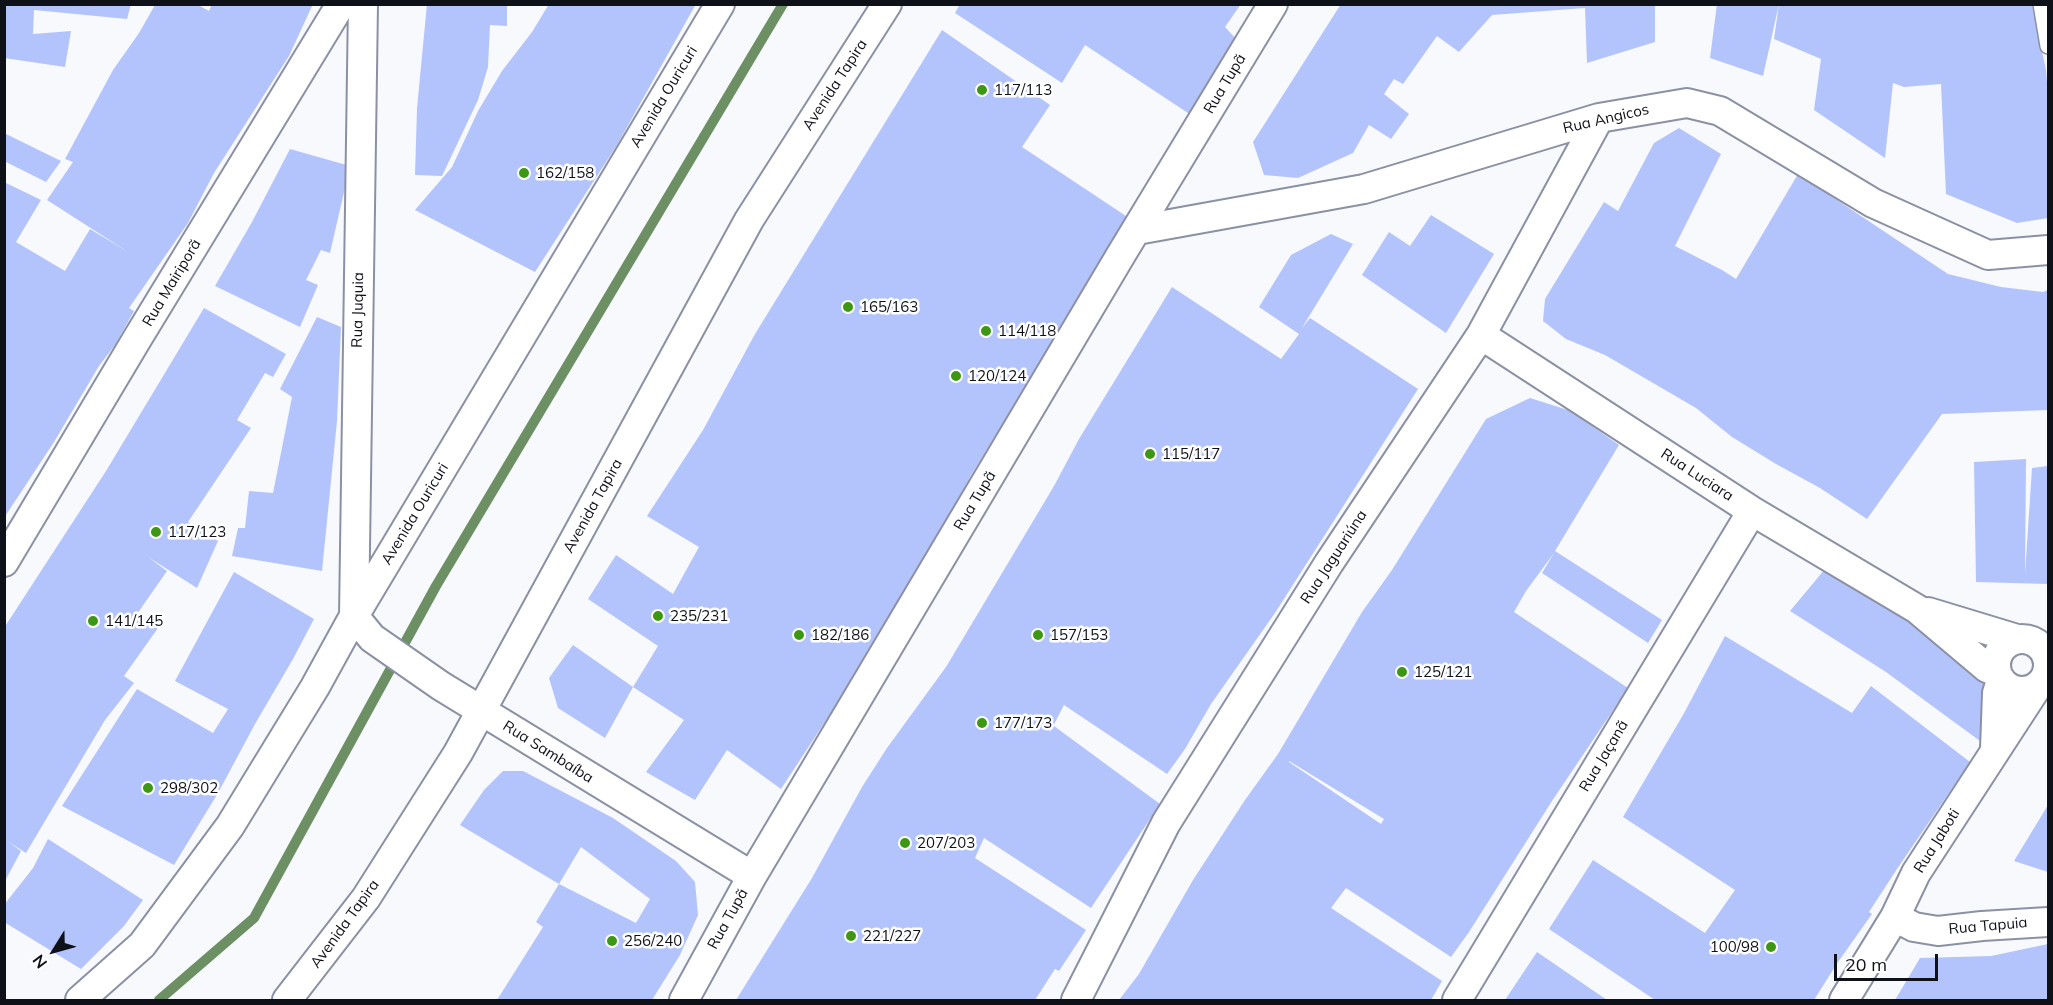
<!DOCTYPE html>
<html>
<head>
<meta charset="utf-8">
<style>
  body { margin:0 }
  #map { position:relative; width:2053px; height:1005px; overflow:hidden; background:#f8f9fd; font-family:Mulish,sans-serif }
  canvas { display:block }
  .frame { position:absolute; inset:0; border:6px solid #0f1118; pointer-events:none }
  .north { position:absolute; left:24px; top:921px; width:60px; height:60px; -webkit-text-stroke:4px #fff; paint-order:stroke; rotate:233deg; font-size:16px; font-weight:700; line-height:24px; text-align:center; color:#0f1118 }
  .north::after { content:''; display:block; margin:auto; width:21px; height:27px; background:#0f1118; clip-path:polygon(50% 0,100% 100%,50% 72%,0 100%) }
  .scale { position:absolute; left:1834px; top:954px; width:104px; height:27px; box-sizing:border-box; border:3px solid #0f1118; border-top:0; padding-left:8px; font-size:18px; line-height:21px; white-space:nowrap; color:#0f1118; -webkit-text-stroke:4px #fff; paint-order:stroke }
</style>
</head>
<body>
<div id="map">
<canvas width="2053" height="1005"></canvas>
<div class="frame"></div>
<div class="north">N</div>
<div class="scale">20 m</div>
</div>
<script>
const ctx = document.querySelector('canvas').getContext('2d');
ctx.lineJoin = 'round';
function strokePath(path, color, width, dash) {
  ctx.strokeStyle = color;
  ctx.lineWidth = width;
  ctx.lineCap = dash ? 'butt' : 'round';
  ctx.setLineDash(dash || []);
  ctx.stroke(path);
}
function fill(path, color) {
  ctx.fillStyle = color;
  ctx.fill(path, 'evenodd');
}
function label(font, color, halo, rows, align = 'center') {
  ctx.font = font + ' Mulish,sans-serif';
  ctx.lineWidth = 5;
  ctx.setLineDash([]);
  ctx.textBaseline = 'middle';
  ctx.strokeStyle = halo;
  ctx.fillStyle = color;
  for (const [text, x, y, turn = 0] of rows) {
    ctx.save();
    ctx.translate(x, y);
    ctx.rotate((+turn || 0) * Math.PI / 180);
    ctx.textAlign = isNaN(turn) ? turn : align;
    if (halo) ctx.strokeText(text, 0, 0);
    ctx.fillText(text, 0, 0);
    ctx.restore();
  }
}
const stream = new Path2D(`
  M159 1000 254 918 436 586 783 4`);
const building = new Path2D(`
  M4 4H131L127 19 34 10 33 34 71 31 65 67 4 58Z
  M212 4H313L289 56 214 173 188 223 129 308 134 311 115 345 99 366 54 442 4 518V182L41 200 16 242 65 271 90 229 128 252 47 200 73 162 65 159 113 70 139 33 155 5H198L209 11Z
  M427 4H507V26L490 25 488 67 478 100 442 176 415 175 417 108Z
  M549 4H696L617 145 535 272 415 210 452 167 478 111 502 71 532 32Z
  M960 4H1241L1225 27 1238 41 1191 115 1085 45 1062 83 955 13Z
  M1341 4H1655V42L1587 63 1585 8 1492 15 1459 52 1437 36 1403 84 1394 79 1384 94 1409 114 1391 139 1369 125 1353 153 1298 178 1264 175 1253 142Z
  M1717 4H1779L1763 76 1710 58Z
  M1779 4H2032L2046 70 2048 95V218L2017 223 1946 194 1941 84 1904 87 1893 83 1885 158 1814 110 1821 59 1774 39Z
  M942 30 1050 105 1022 147 1129 218 970 477 950 518 869 648 840 699 781 789 727 750 695 800 646 772 684 720 633 687 658 646 588 599 616 555 673 594 699 547 647 516 703 430 755 334Z
  M1679 128 1721 154 1675 246 1722 270 1736 279 1798 174 1948 274 2001 287 2043 292 2048 290V410L1942 414 1867 519 1820 488 1776 464 1732 437 1696 408 1605 355 1566 339 1543 321 1545 299 1604 202 1618 211 1654 143Z
  M4 133 61 161 46 182 4 161Z
  M290 149 350 166 330 253 321 250 306 280 318 285 300 327 215 286 252 222Z
  M1431 215 1494 254 1446 333 1362 275 1389 232 1410 246Z
  M1331 234 1353 244 1302 328 1310 318 1418 389 1275 613 1211 704 1185 749 1167 774 1064 705 1049 734 1054 726 1160 804 1091 908 984 838 975 858 1086 930 1059 971 1055 969 1035 1000H736L812 878 862 787 887 748 946 667 1054 486 1079 439 1172 287 1281 359 1299 334 1259 307 1291 255Z
  M204 308 286 354 273 377 265 373 237 420 251 428 188 522 218 541 197 588 148 557 167 571 137 614 158 628 124 676 134 683 105 720 26 853 7 841 21 851 4 883V628L106 471Z
  M317 317 341 327 337 421 322 571 232 556 238 528H245L249 491 273 493 292 397 280 389Z
  M1530 398 1571 411 1619 445 1555 551 1662 620 1648 643 1542 573 1554 553 1526 591 1514 612 1628 688 1552 801 1469 932 1451 957 1346 888 1331 908 1442 981 1431 1000H1119L1139 974 1193 880 1245 800 1278 754 1362 612 1392 570 1486 419ZM1289 761 1384 819 1381 824 1289 762Z
  M2026 459 2025 574 2032 468 2048 466V584L1976 582 1974 462Z
  M1825 569 1915 624 1983 682 1986 714 1980 741 1886 672 1790 611Z
  M234 572 314 619 293 659 255 724 218 793 174 865 62 806 137 689 213 733 228 709 175 681Z
  M1725 636 1852 713 1871 686 1970 762 1897 869 1869 912 1872 914 1838 962 1814 1000H1655L1549 929 1593 860 1705 933 1735 890 1623 817 1683 715Z
  M573 645 633 687 605 738 558 708 549 678Z
  M503 771H523L613 818 676 861 695 882 698 915 680 955 652 1000H497L543 927 536 922 559 884 636 923 650 899 581 847 559 884 460 825 484 790Z
  M2048 805V872L2014 861Z
  M48 839 143 900 124 926 81 969 4 922V905L33 868Z
  M2048 944V1000H1895L1920 958 1991 956Z
  M1537 952 1607 1000H1505Z`);
const service = new Path2D(`
  M2041 4 2048 46`);
const minor = new Path2D(`
  M363 4 354 616 372 638 441 686 752 876
  M1137 230 1364 189 1599 118 1687 103 1720 111 1873 203 1988 255 2048 250
  M1481 335 1752 511 1917 609 1987 668 1997 672
  M4 562 137 339 341 4
  M1928 612 2017 639
  M1996 665a26 26 0 1 1 52 0a26 26 0 1 1-52 0Z
  M1995 749 1997 693 2001 680
  M1895 917 1914 927 1938 931 1982 926 2048 922
  M80 1000 142 945 230 826 315 687 354 616 720 4
  M287 1000 366 898 458 753 749 220 887 4
  M684 1000 752 876 1122 253 1273 4
  M1076 1000 1166 823 1329 563 1481 335 1599 118
  M1457 1000 1752 511
  M1844 1000 1895 917 1916 873 2037 687`);
const markers = [
  [982,90,6,"#3d9713"],
  [524,173,6,"#3d9713"],
  [848,307,6,"#3d9713"],
  [986,331,6,"#3d9713"],
  [956,376,6,"#3d9713"],
  [1150,454,6,"#3d9713"],
  [156,532,6,"#3d9713"],
  [658,616,6,"#3d9713"],
  [93,621,6,"#3d9713"],
  [799,635,6,"#3d9713"],
  [1038,635,6,"#3d9713"],
  [1402,672,6,"#3d9713"],
  [982,723,6,"#3d9713"],
  [148,788,6,"#3d9713"],
  [905,843,6,"#3d9713"],
  [851,936,6,"#3d9713"],
  [612,941,6,"#3d9713"],
  [1771,947,6,"#3d9713"]
];
const streetNames = [
  ["Rua Tupã",1225,84,-59],
  ["Avenida Tapira",835,85,-57],
  ["Avenida Ouricuri",664,97,-59],
  ["Rua Angicos",1606,119,-13],
  ["Rua Mairiporã",172,283,-59],
  ["Rua Juquia",358,310,-89],
  ["Rua Luciara",1697,475,33],
  ["Rua Tupã",975,501,-59],
  ["Avenida Tapira",593,506,-61],
  ["Avenida Ouricuri",415,514,-59],
  ["Rua Jaguariúna",1334,557,-57],
  ["Rua Sambaíba",548,752,32],
  ["Rua Jaçanã",1604,756,-59],
  ["Rua Jaboti",1937,841,-58],
  ["Rua Tupã",728,919,-61],
  ["Avenida Tapira",345,924,-54],
  ["Rua Tapuia",1988,926,-5]
];
const poiNames = [
  ["117/113",994,90],
  ["162/158",536,173],
  ["165/163",860,307],
  ["114/118",998,331],
  ["120/124",968,376],
  ["115/117",1162,454],
  ["117/123",168,532],
  ["235/231",670,616],
  ["141/145",105,621],
  ["182/186",811,635],
  ["157/153",1050,635],
  ["125/121",1414,672],
  ["177/173",994,723],
  ["298/302",160,788],
  ["207/203",917,843],
  ["221/227",863,936],
  ["256/240",624,941],
  ["100/98",1759,947,"right"]
];
strokePath(stream, '#6c8f64', 10);
fill(building, '#b3c4fd');
strokePath(service, '#8b91a3', 18);
strokePath(minor, '#8b91a3', 32);
strokePath(service, '#fff', 15);
strokePath(minor, '#fff', 28);
for (const [x, y, r, color] of markers) {
  const dot = new Path2D();
  dot.arc(x, y, r, 0, 2 * Math.PI);
  ctx.fillStyle = color;
  ctx.fill(dot);
  strokePath(dot, '#fff', 2);
}
label('15px', '#0f1118', '#fff', streetNames);
label('15px', '#0f1118', '#fff', poiNames, 'left');
</script>
</body>
</html>
